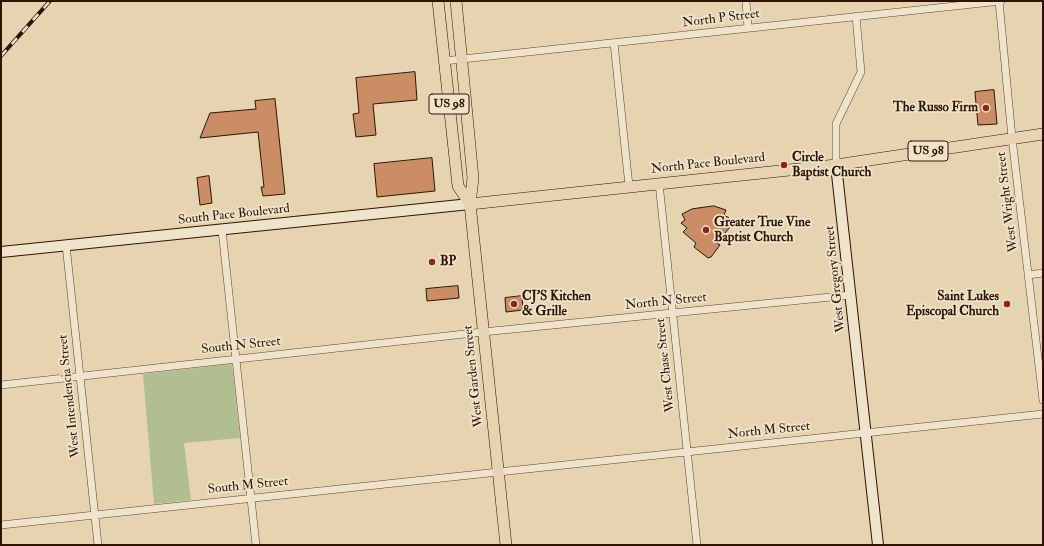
<!DOCTYPE html>
<html>
<head>
<meta charset="utf-8">
<style>
  body { margin:0 }
  #map { position:relative; width:1044px; height:546px; overflow:hidden; background:#e6d4b1; font-family:"IM FELL Double Pica",serif }
  canvas { display:block }
  .frame { position:absolute; inset:0; border:2px solid #301402; pointer-events:none }
</style>
</head>
<body>
<div id="map">
<canvas width="1044" height="546"></canvas>
<div class="frame"></div>
</div>
<script>
const ctx = document.querySelector('canvas').getContext('2d');
ctx.lineJoin = 'round';
function fill(path, color) {
  ctx.fillStyle = color;
  ctx.fill(path, 'evenodd');
}
function strokePath(path, color, width, dash) {
  ctx.strokeStyle = color;
  ctx.lineWidth = width;
  ctx.lineCap = dash ? 'butt' : 'round';
  ctx.setLineDash(dash || []);
  ctx.stroke(path);
}
function label(font, color, halo, rows, align = 'center') {
  ctx.font = font + ' "IM FELL Double Pica",serif';
  ctx.lineWidth = 3.5;
  ctx.setLineDash([]);
  ctx.textBaseline = 'middle';
  ctx.strokeStyle = halo;
  ctx.fillStyle = color;
  for (const [text, x, y, turn = 0] of rows) {
    ctx.save();
    ctx.translate(x, y);
    ctx.rotate((+turn || 0) * Math.PI / 180);
    ctx.textAlign = isNaN(turn) ? turn : align;
    if (halo) ctx.strokeText(text, 0, 0);
    ctx.fillText(text, 0, 0);
    ctx.restore();
  }
}
const green = new Path2D(`
  M232 364 240 438 184 443 191 500 154 504 143 374Z`);
const building = new Path2D(`
  M415 72 417 100 373 104 376 135 356 137 353 114 359 113 356 78Z
  M994 90 997 124 978 125 975 92Z
  M275 99 285 194 263 196 261 187H264L258 132 200 138 210 113 256 109 255 101Z
  M432 158 435 191 377 197 374 164Z
  M209 176 212 203 200 205 197 178Z
  M714 206 726 210 724 215 729 218 724 224 730 227 717 243 720 245 711 257 708 258 694 247 696 243 683 232 687 228 681 223 685 220 682 214 692 209Z
  M458 286 459 298 427 301 426 289Z
  M522 296 523 310 506 312 505 298Z`);
const street = new Path2D(`
  M746 1 748 28
  M999 1 1012 138 1043 400
  M614 43 629 186
  M444 61 1001 1
  M836 165V124L861 72 856 16
  M659 183 697 545
  M222 230 256 545
  M66 245 98 545
  M1028 275 1043 273
  M1 385 483 332 851 295
  M1 525 1043 414`);
const secondary = new Path2D(`
  M836 165 878 545
  M1 252 470 204`);
const primary = new Path2D(`
  M438 1 458 186 470 204
  M456 1 473 178 470 204 506 545
  M470 204 836 165 1043 134`);
const rail = new Path2D(`
  M1 56 50 1`);
const markers = [
  [986,108,4,"#8f2418"],
  [784,165,4,"#8f2418"],
  [706,230,4,"#8f2418"],
  [432,262,4,"#8f2418"],
  [514,304,4,"#8f2418"],
  [1007,304,4,"#8f2418"]
];
const shields = [
  [449,104,40],
  [928,151,40]
];
const shieldNames = [
  ["US 98",449,104],
  ["US 98",928,151]
];
const streetNames = [
  ["North P Street",721,19,-7],
  ["North Pace Boulevard",708,164,-6],
  ["West Wright Street",1008,202,-97],
  ["South Pace Boulevard",234,215,-6],
  ["West Gregory Street",836,279,-96],
  ["North N Street",666,302,-6],
  ["South N Street",241,346,-6],
  ["West Chase Street",666,365,-96],
  ["West Garden Street",474,376,-96],
  ["West Intendencia Street",70,396,-96],
  ["North M Street",769,431,-6],
  ["South M Street",248,486,-6]
];
const poiNames = [
  ["The Russo Firm",978,108,"right"],
  ["Circle",792,158],
  ["Baptist Church",792,173],
  ["Greater True Vine",714,223],
  ["Baptist Church",714,238],
  ["BP",440,262],
  ["CJ'S Kitchen",522,297],
  ["& Grille",522,312],
  ["Saint Lukes",999,297,"right"],
  ["Episcopal Church",999,312,"right"]
];
fill(green, '#b0be90');
fill(building, '#ca8d65');
strokePath(building, '#301402', 1);
strokePath(street, '#5e442e', 8);
strokePath(secondary, '#301402', 12);
strokePath(primary, '#301402', 12);
strokePath(street, '#efe3cc', 7);
strokePath(secondary, '#efe3cc', 10);
strokePath(primary, '#e6d4b1', 11);
strokePath(rail, '#301402', 4);
strokePath(rail, '#efe3cc', 2.5, [8]);
for (const [x, y, r, color] of markers) {
  const dot = new Path2D();
  dot.arc(x, y, r, 0, 2 * Math.PI);
  ctx.fillStyle = color;
  ctx.fill(dot);
  strokePath(dot, '#efe3cc', 1.5);
}
for (const [x, y, w] of shields) {
  const box = new Path2D();
  box.roundRect(x - w / 2, y - 10, w, 20, 3);
  ctx.fillStyle = '#efe3cc';
  ctx.fill(box);
  strokePath(box, '#301402', 1);
}
label('bold 12px', '#301402', null, shieldNames);
label('13px', '#301402', '#efe3cc', streetNames);
label('bold 13px', '#301402', '#efe3cc', poiNames, 'left');
</script>
</body>
</html>
